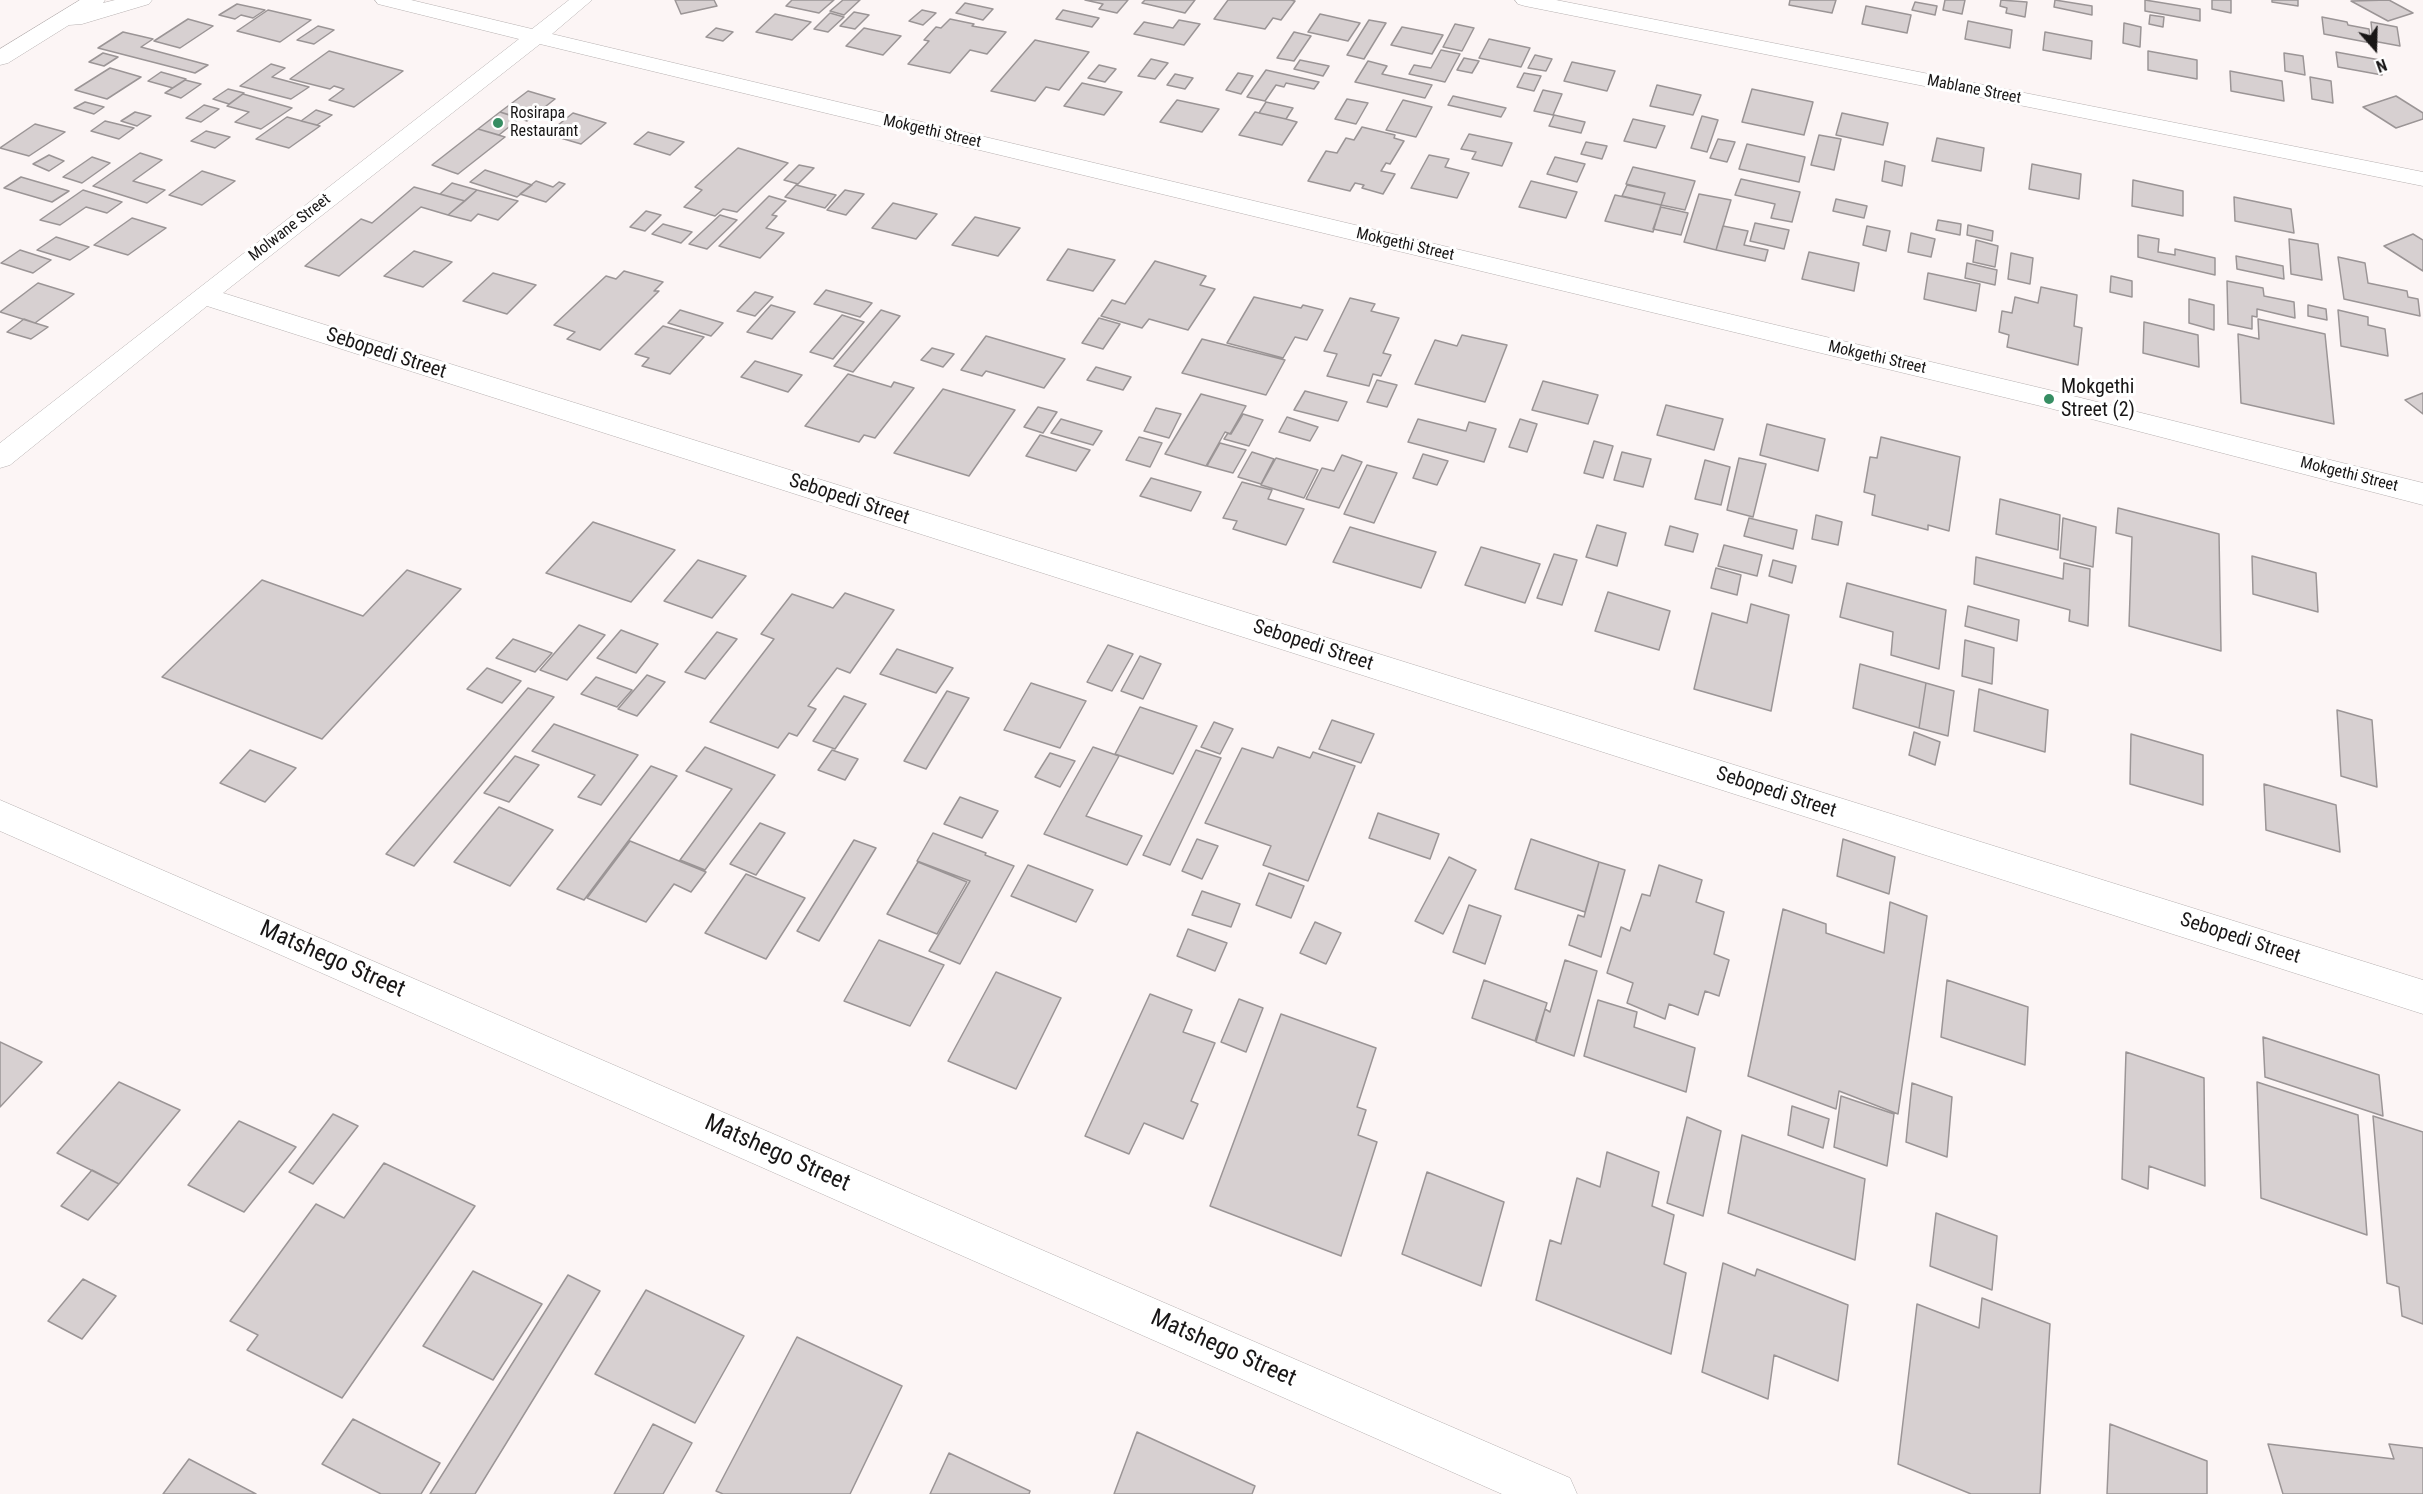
<!DOCTYPE html>
<html>
<head>
<meta charset="utf-8">
<style>
  body { margin:0 }
  #map { position:relative; width:2423px; height:1494px; overflow:hidden; background:#fcf5f5; font-family:"Roboto Condensed",sans-serif }
  canvas { display:block }
  .north { position:absolute; left:2345px; top:18px; width:60px; height:60px; -webkit-text-stroke:4px #fff; paint-order:stroke; rotate:160deg; font-size:16px; font-weight:700; line-height:24px; text-align:center; color:#181616 }
  .north::after { content:''; display:block; margin:auto; width:21px; height:27px; background:#181616; clip-path:polygon(50% 0,100% 100%,50% 72%,0 100%) }
</style>
</head>
<body>
<div id="map">
<canvas width="2423" height="1494"></canvas>
<div class="north">N</div>
</div>
<script>
const ctx = document.querySelector('canvas').getContext('2d');
ctx.lineJoin = 'round';
function fill(path, color) {
  ctx.fillStyle = color;
  ctx.fill(path, 'evenodd');
}
function strokePath(path, color, width, dash) {
  ctx.strokeStyle = color;
  ctx.lineWidth = width;
  ctx.lineCap = dash ? 'butt' : 'round';
  ctx.setLineDash(dash || []);
  ctx.stroke(path);
}
function label(font, color, halo, rows, align = 'center') {
  ctx.font = font + ' "Roboto Condensed",sans-serif';
  ctx.lineWidth = 6;
  ctx.setLineDash([]);
  ctx.textBaseline = 'middle';
  ctx.strokeStyle = halo;
  ctx.fillStyle = color;
  for (const [text, x, y, turn = 0] of rows) {
    ctx.save();
    ctx.translate(x, y);
    ctx.rotate((+turn || 0) * Math.PI / 180);
    ctx.textAlign = isNaN(turn) ? turn : align;
    if (halo) ctx.strokeText(text, 0, 0);
    ctx.fillText(text, 0, 0);
    ctx.restore();
  }
}
const building = new Path2D(`
  M675 0H714L717 6 681 14Z
  M792 0H834L819 13 786 6Z
  M843 0H860L844 15 830 11Z
  M1085 0H1128L1117 13 1099 9 1103 4Z
  M1145 0H1195L1185 13 1142 3Z
  M1228 0H1291L1295 1 1281 20 1273 18 1265 29 1214 19Z
  M1790 0H1836L1832 13 1789 5Z
  M1945 0H1965L1962 14 1943 10Z
  M2001 0 2027 2 2025 17 2006 13 2007 8 2000 6Z
  M2055 0 2092 6V15L2054 7Z
  M2145 0 2200 9V21L2145 11Z
  M2212 0H2231V13L2212 9Z
  M2272 0H2298V6L2272 2Z
  M2389 0 2413 13 2388 21 2351 1Z
  M1915 2 1937 6 1935 15 1912 10Z
  M965 3 993 9 983 20 956 13Z
  M237 4 265 10 253 18 241 15 235 19 219 15Z
  M1866 6 1911 15 1907 33 1862 24Z
  M268 10 311 20 280 42 237 31Z
  M922 10 936 13 923 25 909 21Z
  M1063 10 1099 18 1092 27 1056 19Z
  M854 12 869 15 855 29 840 26Z
  M830 13 844 17 828 32 814 29Z
  M775 14 811 22 792 40 756 32Z
  M1320 14 1360 23 1348 41 1308 32Z
  M2150 15 2164 17 2163 27 2149 24Z
  M2322 17 2347 22 2348 25 2369 29 2371 43 2324 34Z
  M188 19 213 26 180 48 154 41Z
  M950 19 974 24 972 26 1006 32 987 54 970 50 950 73 908 64 929 41 924 40 936 27 941 28Z
  M1179 20 1200 24 1184 45 1134 34 1144 22 1173 28Z
  M1369 20 1386 23 1364 59 1347 55Z
  M1968 21 2012 30 2010 48 1965 39Z
  M2371 22 2397 27 2400 46 2373 41Z
  M2124 23 2141 27 2140 47 2123 43Z
  M1455 24 1474 28 1462 51 1443 47Z
  M318 26 334 30 314 44 297 40Z
  M1402 27 1443 35 1432 54 1391 45Z
  M716 28 733 32 723 41 706 37Z
  M864 28 901 36 883 55 846 46Z
  M123 32 153 39 141 47 208 65 195 73 98 48Z
  M1294 32 1311 36 1294 61 1277 58Z
  M2045 32 2092 41 2091 59 2043 50Z
  M1489 39 1530 48 1521 67 1479 58Z
  M1035 40 1089 52 1059 90 1046 87 1035 101 991 91Z
  M1441 50 1460 54 1445 82 1409 74 1414 65 1431 68Z
  M329 51 403 71 354 107 329 100 344 89 334 86 330 89 290 79Z
  M2148 51 2197 60V79L2148 70Z
  M2336 52 2380 60 2382 75 2338 67Z
  M103 53 118 57 104 66 89 62Z
  M2284 53 2303 56 2305 75 2285 71Z
  M1535 55 1552 59 1546 71 1528 68Z
  M1464 58 1479 61 1472 73 1457 70Z
  M1151 59 1168 63 1155 79 1138 76Z
  M1300 60 1329 66 1323 76 1294 69Z
  M1368 61 1387 66 1382 74 1432 85 1425 98 1355 82Z
  M1572 62 1615 71 1607 91 1564 81Z
  M271 64 285 68 272 77 309 87 291 99 240 86Z
  M1099 65 1116 69 1105 82 1088 78Z
  M110 68 141 77 107 99 75 90Z
  M1266 70 1319 82 1314 89 1286 83 1284 87 1276 85 1265 101 1247 97Z
  M2230 71 2282 81 2284 101 2231 91Z
  M161 72 186 79 173 88 148 81Z
  M1238 73 1253 76 1241 94 1226 90Z
  M1524 73 1541 76 1534 91 1517 87Z
  M1175 74 1193 78 1185 89 1167 85Z
  M2310 77 2331 81 2333 103 2312 99Z
  M185 80 201 84 181 98 165 93Z
  M1082 83 1122 92 1104 115 1064 106Z
  M1657 85 1701 95 1693 115 1650 106Z
  M228 89 244 93 229 104 213 99Z
  M1752 89 1813 102 1804 135 1742 122Z
  M1543 90 1562 94 1553 115 1534 111Z
  M528 91 555 99 527 121 500 112Z
  M243 94 292 108 261 129 235 122 249 112 227 106Z
  M1453 96 1506 108 1501 117 1448 105Z
  M2396 96 2423 113V119L2396 128 2363 107Z
  M1347 99 1368 103 1356 124 1335 119Z
  M1177 100 1219 109 1202 132 1160 122Z
  M1403 100 1432 107 1416 137 1386 130Z
  M85 102 104 107 94 114 74 108Z
  M1266 102 1293 108 1286 119 1259 113Z
  M204 105 219 109 201 122 186 118Z
  M316 110 332 115 317 125 301 121Z
  M135 112 151 116 137 126 121 121Z
  M500 112 520 118 499 135 478 129Z
  M1255 112 1286 119 1297 122 1282 145 1239 135Z
  M573 113 606 123 581 144 547 134Z
  M1842 113 1888 123 1883 145 1836 135Z
  M1554 115 1585 122 1581 133 1549 126Z
  M1702 116 1718 120 1707 152 1691 148Z
  M287 117 320 126 289 148 256 139Z
  M1633 119 1665 126 1656 148 1624 141Z
  M105 121 134 128 119 139 91 131Z
  M35 124 65 132 29 156 0 148Z
  M1362 127 1395 135 1394 138 1404 141 1390 164 1386 163 1381 171 1395 174 1383 194 1362 188 1364 185 1355 183 1350 191 1308 181 1326 151 1337 153 1346 138 1354 140Z
  M478 129 505 137 458 174 432 165Z
  M206 131 230 137 215 148 191 141Z
  M648 132 684 142 670 155 634 144Z
  M1469 134 1512 143 1502 166 1472 159 1476 152 1461 149Z
  M1819 135 1841 139 1834 170 1811 165Z
  M1937 138 1984 148 1981 171 1932 161Z
  M1718 139 1735 142 1727 162 1710 158Z
  M1586 142 1607 146 1602 159 1581 154Z
  M1747 144 1805 157 1799 182 1739 169Z
  M738 148 788 163 737 212 723 209 715 216 684 207 702 190 695 187Z
  M140 153 162 160 133 181 165 190 147 203 93 186Z
  M49 155 64 161 49 171 33 164Z
  M1429 155 1449 159 1445 167 1469 173 1457 198 1411 188Z
  M92 157 110 163 82 183 63 177Z
  M1555 157 1585 164 1577 182 1547 174Z
  M1885 161 1905 166 1902 186 1882 181Z
  M2032 164 2081 174 2079 199 2029 189Z
  M799 165 814 168 798 184 784 180Z
  M1633 167 1695 181 1685 210 1661 205 1665 193 1626 184Z
  M485 170 532 185 517 197 470 182Z
  M202 171 235 181 202 205 169 195Z
  M21 177 69 191 52 202 4 188Z
  M1741 179 1800 192 1792 222 1771 218 1775 204 1735 195Z
  M2133 180 2183 191V216L2132 206Z
  M536 181 553 187 559 182 565 184 546 202 520 194Z
  M1531 181 1577 192 1566 218 1519 207Z
  M452 183 477 190 465 201 440 194Z
  M796 185 836 195 825 208 785 197Z
  M1627 185 1665 193 1661 205 1622 196Z
  M414 187 465 201 448 215 421 207 339 276 305 266 361 219 372 223Z
  M83 190 122 202 107 213 86 207 60 225 40 220Z
  M477 190 518 201 498 220 478 214 471 221 448 215Z
  M845 190 864 194 846 215 827 210Z
  M1699 194 1731 200 1716 250 1684 242Z
  M1615 195 1661 205 1653 232 1605 221Z
  M769 196 786 201 772 215 777 216 766 228 784 233 760 258 719 246Z
  M2234 197 2291 209 2294 233 2235 221Z
  M1836 199 1867 206 1864 218 1833 211Z
  M893 203 937 214 916 239 872 228Z
  M1661 207 1688 213 1681 235 1653 229Z
  M646 211 661 215 645 231 630 227Z
  M720 215 737 220 707 249 689 244Z
  M975 217 1020 228 998 256 952 245Z
  M132 218 166 228 128 255 94 245Z
  M1938 220 1961 224 1960 235 1936 230Z
  M1755 223 1789 230 1784 249 1750 241Z
  M663 224 692 232 681 243 652 234Z
  M1968 225 1993 231 1992 241 1967 235Z
  M1723 226 1748 231 1744 245 1768 250 1765 261 1716 250Z
  M1867 226 1890 231 1886 251 1863 245Z
  M1911 233 1935 239 1931 257 1908 252Z
  M2413 234 2423 240V271L2384 246Z
  M2138 235 2159 239 2158 252 2175 255V249L2215 258V275L2138 257Z
  M56 237 89 247 70 260 37 250Z
  M2289 239 2318 244 2322 280 2291 274Z
  M1976 240 1998 246 1995 267 1973 262Z
  M1068 249 1115 260 1093 291 1047 280Z
  M20 250 51 260 33 273 1 263Z
  M414 251 452 262 423 287 384 276Z
  M1809 252 1859 263 1854 291 1802 279Z
  M2011 253 2033 258 2030 284 2008 279Z
  M2236 256 2283 266 2284 279 2237 269Z
  M2338 257 2365 263 2368 283 2407 291 2408 297 2418 299 2420 316 2344 299Z
  M1155 261 1206 276 1200 285 1215 289 1188 330 1149 319 1142 328 1101 316 1112 300 1125 304Z
  M1967 263 1997 270 1995 285 1965 278Z
  M624 271 663 282 654 291H659L600 350 567 339 575 332 554 325 606 276 616 279Z
  M493 273 536 285 507 314 463 301Z
  M1928 273 1980 284 1976 311 1924 299Z
  M2111 276 2132 281V297L2110 292Z
  M2227 281 2263 288 2264 296 2294 302 2295 318 2257 309V317L2252 316V329L2228 324Z
  M38 283 74 294 35 323 0 312Z
  M2041 287 2077 295 2074 326 2082 328 2078 365 2007 347 2009 335 1999 332 2002 311 2012 313 2015 297 2038 303Z
  M826 290 872 303 860 317 814 304Z
  M755 292 773 297 755 316 737 311Z
  M1254 297 1301 308 1303 305 1323 310 1307 340 1295 337 1283 358 1227 343Z
  M1350 298 1375 304 1371 311 1399 318 1383 353 1391 355 1381 376 1373 374 1369 386 1327 376 1337 354 1324 351Z
  M2189 299 2214 305V330L2189 323Z
  M771 305 795 312 772 339 747 332Z
  M2308 305 2326 309 2327 320 2308 316Z
  M680 310 723 323 711 336 668 323Z
  M881 310 900 316 853 372 834 366Z
  M2338 310 2368 317V325L2385 329 2388 356 2341 346Z
  M842 315 864 322 833 359 810 352Z
  M1099 318 1120 324 1103 349 1082 343Z
  M24 319 35 323 48 327 31 339 7 332Z
  M2258 319 2325 334 2334 424 2241 403 2238 334 2259 339Z
  M2144 322 2198 335 2199 367 2143 353Z
  M663 326 704 337 670 374 642 366 649 358 635 354Z
  M1462 335 1507 345 1485 402 1415 384 1435 340 1457 346Z
  M986 336 1065 359 1044 388 986 371 982 376 961 370Z
  M1202 339 1285 360 1266 395 1182 373Z
  M932 348 954 354 943 367 921 360Z
  M755 361 802 375 788 392 741 377Z
  M1096 367 1131 377 1123 390 1087 380Z
  M848 374 891 387 894 382 914 388 875 438 864 435 859 442 805 426Z
  M1377 380 1397 385 1387 407 1367 402Z
  M1543 381 1598 395 1588 424 1532 410Z
  M943 389 1015 410 969 476 894 453Z
  M1305 391 1347 402 1338 421 1294 410Z
  M2423 393V414L2405 400Z
  M1201 394 1246 406 1230 434 1225 432 1206 466 1165 454Z
  M1666 405 1723 419 1714 450 1657 435Z
  M1038 407 1057 412 1043 433 1024 427Z
  M1156 408 1181 414 1169 438 1144 431Z
  M1243 414 1263 420 1249 446 1224 439 1228 433 1231 434Z
  M1287 417 1318 427 1310 441 1279 432Z
  M1061 419 1102 431 1093 445 1051 433Z
  M1418 419 1466 431 1469 422 1496 429 1484 462 1408 442Z
  M1520 419 1537 424 1527 452 1509 447Z
  M1767 424 1825 439 1818 471 1760 455Z
  M1040 435 1090 450 1076 471 1026 456Z
  M1139 437 1162 443 1150 467 1126 460Z
  M1881 437 1960 457 1949 531 1928 525V530L1872 515 1875 495 1864 492 1870 457 1877 458Z
  M1594 441 1613 446 1603 478 1584 473Z
  M1220 443 1246 450 1233 473 1207 466Z
  M1252 452 1274 459 1261 484 1238 477Z
  M1622 452 1651 459 1643 487 1614 480Z
  M1423 454 1448 461 1437 485 1413 478Z
  M1342 455 1362 462 1339 508 1306 499 1322 468 1334 471Z
  M1276 458 1318 470 1304 498 1261 485Z
  M1739 458 1766 464 1753 517 1727 510Z
  M1705 460 1730 467 1721 505 1695 499Z
  M1367 465 1397 473 1374 523 1344 514Z
  M1151 478 1201 492 1191 511 1140 496Z
  M1242 482 1272 490 1268 499 1304 509 1286 545 1233 529 1237 521 1223 518Z
  M2000 499 2060 515 2058 550 1996 534Z
  M2118 508 2219 534 2221 651 2129 626 2132 537 2116 533Z
  M1816 515 1842 522 1838 545 1812 539Z
  M1749 518 1797 530 1793 549 1744 536Z
  M2063 518 2096 527 2093 567 2060 558Z
  M593 522 675 550 631 602 546 573Z
  M1597 525 1626 533 1617 566 1586 557Z
  M1670 526 1698 534 1693 552 1665 545Z
  M1350 527 1436 552 1421 588 1333 562Z
  M1724 545 1762 555 1757 576 1718 566Z
  M1481 547 1540 564 1525 603 1465 585Z
  M1554 554 1577 560 1562 605 1537 598Z
  M2252 556 2316 573 2318 612 2253 594Z
  M1976 557 2063 579 2064 563 2090 569 2088 626 2069 621 2070 610 1974 584Z
  M698 560 746 576 712 618 664 601Z
  M1773 560 1796 566 1792 583 1769 576Z
  M1716 568 1741 575 1737 595 1711 588Z
  M407 570 461 589 322 739 162 677 262 580 363 616Z
  M1847 583 1946 610 1939 669 1891 655 1893 632 1840 617Z
  M1608 592 1670 611 1659 650 1595 631Z
  M845 593 894 610 850 673 837 668 808 706 816 709 797 736 789 733 778 748 710 722 774 639 761 634 792 594 833 608Z
  M1751 604 1789 615 1771 711 1694 689 1712 613 1747 623Z
  M1968 606 2019 620 2017 641 1965 626Z
  M579 625 605 635 567 680 540 670Z
  M621 630 658 644 636 673 597 658Z
  M717 632 737 639 705 679 685 672Z
  M513 639 552 653 535 672 496 658Z
  M1965 640 1994 648 1992 684 1962 676Z
  M1108 645 1133 654 1112 691 1087 682Z
  M897 649 953 668 936 693 880 674Z
  M1140 656 1161 664 1143 699 1121 691Z
  M1860 664 1926 683 1919 728 1853 708Z
  M487 668 521 681 502 703 467 689Z
  M647 675 665 682 637 716 618 709Z
  M596 677 632 690 617 707 581 694Z
  M1031 683 1086 701 1060 748 1004 730Z
  M1926 683 1954 691 1948 736 1919 728Z
  M528 688 554 697 414 866 386 854Z
  M1979 689 2048 710 2045 752 1974 731Z
  M947 691 969 698 926 769 904 761Z
  M844 696 866 704 835 749 813 741Z
  M1140 707 1197 726 1173 774 1115 754Z
  M2337 710 2372 720 2377 787 2341 776Z
  M1332 720 1374 734 1361 763 1319 749Z
  M1214 722 1233 729 1220 754 1201 747Z
  M554 724 638 755 601 805 578 797 595 775 532 751Z
  M1914 732 1940 742 1935 765 1909 755Z
  M2131 734 2203 755V805L2130 784Z
  M705 747 775 775 705 870 680 860 732 789 686 771Z
  M1093 747 1119 756 1086 816 1142 836 1127 865 1044 834Z
  M1278 747 1310 758 1313 752 1355 766 1308 881 1263 865 1271 846 1205 823 1242 748 1273 758Z
  M250 750 296 768 265 802 220 783Z
  M832 750 858 759 845 780 818 770Z
  M1196 750 1221 758 1170 865 1143 855Z
  M1050 753 1075 761 1060 787 1035 777Z
  M515 756 539 765 509 802 484 793Z
  M651 766 677 776 584 900 557 889Z
  M2264 784 2336 805 2340 852 2266 830Z
  M960 797 998 811 982 838 944 824Z
  M499 807 553 830 510 886 454 862Z
  M1378 813 1439 834 1430 859 1369 838Z
  M760 823 785 833 756 875 730 864Z
  M933 833 986 853 985 855 1014 866 960 964 929 951 970 881 917 861Z
  M1197 839 1218 846 1202 879 1182 871Z
  M1531 839 1599 862 1585 912 1515 889Z
  M1843 839 1895 857 1889 894 1837 876Z
  M854 840 876 848 819 941 797 931Z
  M630 841 706 872 691 892 674 884 646 922 587 898Z
  M1449 857 1476 870 1443 934 1415 921Z
  M918 862 967 882 937 934 887 914Z
  M1599 862 1625 870 1601 957 1569 945 1578 915 1584 917Z
  M1028 865 1093 890 1076 922 1011 896Z
  M1659 865 1702 880 1696 902 1724 912 1714 954 1729 960 1719 996 1705 991 1698 1015 1669 1004 1665 1019 1627 1003 1633 983 1607 973 1621 927 1630 931 1642 894 1650 896Z
  M1269 873 1304 886 1291 918 1256 905Z
  M746 874 805 898 766 959 705 933Z
  M1202 891 1240 904 1231 927 1192 915Z
  M1890 902 1927 916 1898 1114 1839 1091 1836 1109 1748 1076 1783 909 1826 924V933L1884 953Z
  M1469 905 1501 916 1485 964 1453 952Z
  M1315 922 1341 933 1326 964 1300 953Z
  M1188 929 1227 943 1215 971 1177 956Z
  M879 940 944 965 910 1026 844 1001Z
  M1565 960 1597 971 1574 1056 1536 1042 1545 1009 1550 1012Z
  M996 972 1061 998 1016 1089 948 1061Z
  M1484 980 1547 1003 1535 1041 1472 1018Z
  M1947 980 2028 1007 2025 1065 1941 1037Z
  M1150 994 1192 1010 1183 1032 1215 1043 1191 1101 1198 1104 1183 1139 1144 1123 1129 1154 1085 1136Z
  M1239 999 1263 1008 1246 1052 1221 1042Z
  M1598 1000 1637 1012 1634 1027 1695 1048 1686 1092 1584 1056Z
  M1281 1014 1376 1048 1357 1107 1366 1110 1358 1135 1377 1142 1341 1256 1210 1206Z
  M2263 1037 2379 1075 2383 1116 2265 1077Z
  M0 1042 42 1062 0 1107Z
  M2126 1052 2204 1078 2205 1186 2149 1166 2148 1189 2122 1179Z
  M119 1082 180 1110 119 1184 57 1153Z
  M2257 1082 2358 1115 2367 1235 2261 1198Z
  M1912 1083 1952 1097 1947 1157 1906 1142Z
  M1841 1096 1894 1114 1887 1166 1834 1147Z
  M1792 1106 1829 1119 1823 1148 1788 1135Z
  M333 1114 358 1126 313 1184 289 1172Z
  M2373 1116 2423 1132V1324L2402 1316 2399 1287 2387 1283Z
  M1687 1117 1721 1131 1703 1216 1667 1203Z
  M239 1121 296 1147 244 1212 188 1185Z
  M1742 1135 1865 1179 1855 1260 1728 1213Z
  M1607 1152 1659 1172 1652 1206 1674 1215 1664 1264 1686 1273 1671 1354 1536 1300 1550 1240 1561 1244 1577 1178 1600 1187Z
  M384 1163 475 1206 342 1398 247 1350 258 1335 230 1321 316 1204 344 1218Z
  M92 1170 119 1184 88 1220 61 1206Z
  M1427 1172 1504 1202 1481 1286 1402 1254Z
  M1936 1213 1997 1236 1992 1290 1930 1266Z
  M1723 1263 1755 1276 1757 1269 1848 1305 1838 1381 1774 1355 1768 1399 1702 1372Z
  M473 1271 542 1304 493 1380 423 1346Z
  M568 1275 600 1291 475 1494H430Z
  M83 1279 116 1296 82 1339 48 1321Z
  M646 1290 744 1336 695 1423 595 1374Z
  M1982 1298 2050 1324 2040 1494H1971L1898 1464 1917 1304 1979 1328Z
  M797 1337 902 1386 850 1494H723L716 1491Z
  M353 1419 440 1463 421 1494H381L322 1464Z
  M653 1424 692 1443 663 1494H614Z
  M2110 1424 2207 1461V1494H2107Z
  M1137 1432 1255 1486 1252 1494H1114Z
  M2268 1444 2394 1459 2389 1444 2423 1448V1494H2283Z
  M949 1453 1030 1491 1029 1494H930Z
  M189 1459 256 1494H163Z`);
const minor = new Path2D(`
  M375 0H411L532 29 569 0H592L552 34 2049 390 2423 483V505L2049 408 540 44 223 293 2423 980V1014L207 306 10 465 0 468V443L519 39 378 4Z
  M1515 0H1556L2423 172V186L1525 6 1518 4Z
  M0 800 1570 1478 1577 1494H1502L0 831Z`);
const tertiary = new Path2D(`
  M80 0H105L103 3 115 0H152L149 4 82 24 69 25 8 63 0 65V49Z`);
const markers = [
  [498,123,6,"#368e63"],
  [2049,399,6,"#368e63"]
];
const farStreetnames = [
  ["Mablane Street",1974,90,11],
  ["Mokgethi Street",932,132,13],
  ["Molwane Street",290,228,-38],
  ["Mokgethi Street",1405,245,13],
  ["Mokgethi Street",1877,358,13],
  ["Mokgethi Street",2349,475,14]
];
const farPoinames = [
  ["Rosirapa",510,114],
  ["Restaurant",510,132]
];
const streetNames = [
  ["Sebopedi Street",386,354,18],
  ["Sebopedi Street",849,500,18],
  ["Sebopedi Street",1313,646,18],
  ["Sebopedi Street",1776,793,18],
  ["Sebopedi Street",2240,939,18]
];
const poiNames = [
  ["Mokgethi",2061,388],
  ["Street (2)",2061,411]
];
const nearStreetnames = [
  ["Matshego Street",332,960,24],
  ["Matshego Street",777,1154,24],
  ["Matshego Street",1223,1349,24]
];
fill(building, '#d7d0d1');
strokePath(building, '#9b9596', 1.5);
strokePath(minor, '#b7b1b1', 1);
strokePath(tertiary, '#b7b1b1', 1);
fill(minor, '#fff');
fill(tertiary, '#fff');
for (const [x, y, r, color] of markers) {
  const dot = new Path2D();
  dot.arc(x, y, r, 0, 2 * Math.PI);
  ctx.fillStyle = color;
  ctx.fill(dot);
  strokePath(dot, '#fff', 2);
}
label('16px', '#181616', '#fff', farStreetnames);
label('16px', '#181616', '#fff', farPoinames, 'left');
label('20px', '#181616', '#fff', streetNames);
label('20px', '#181616', '#fff', poiNames, 'left');
label('24px', '#181616', '#fff', nearStreetnames);
</script>
</body>
</html>
